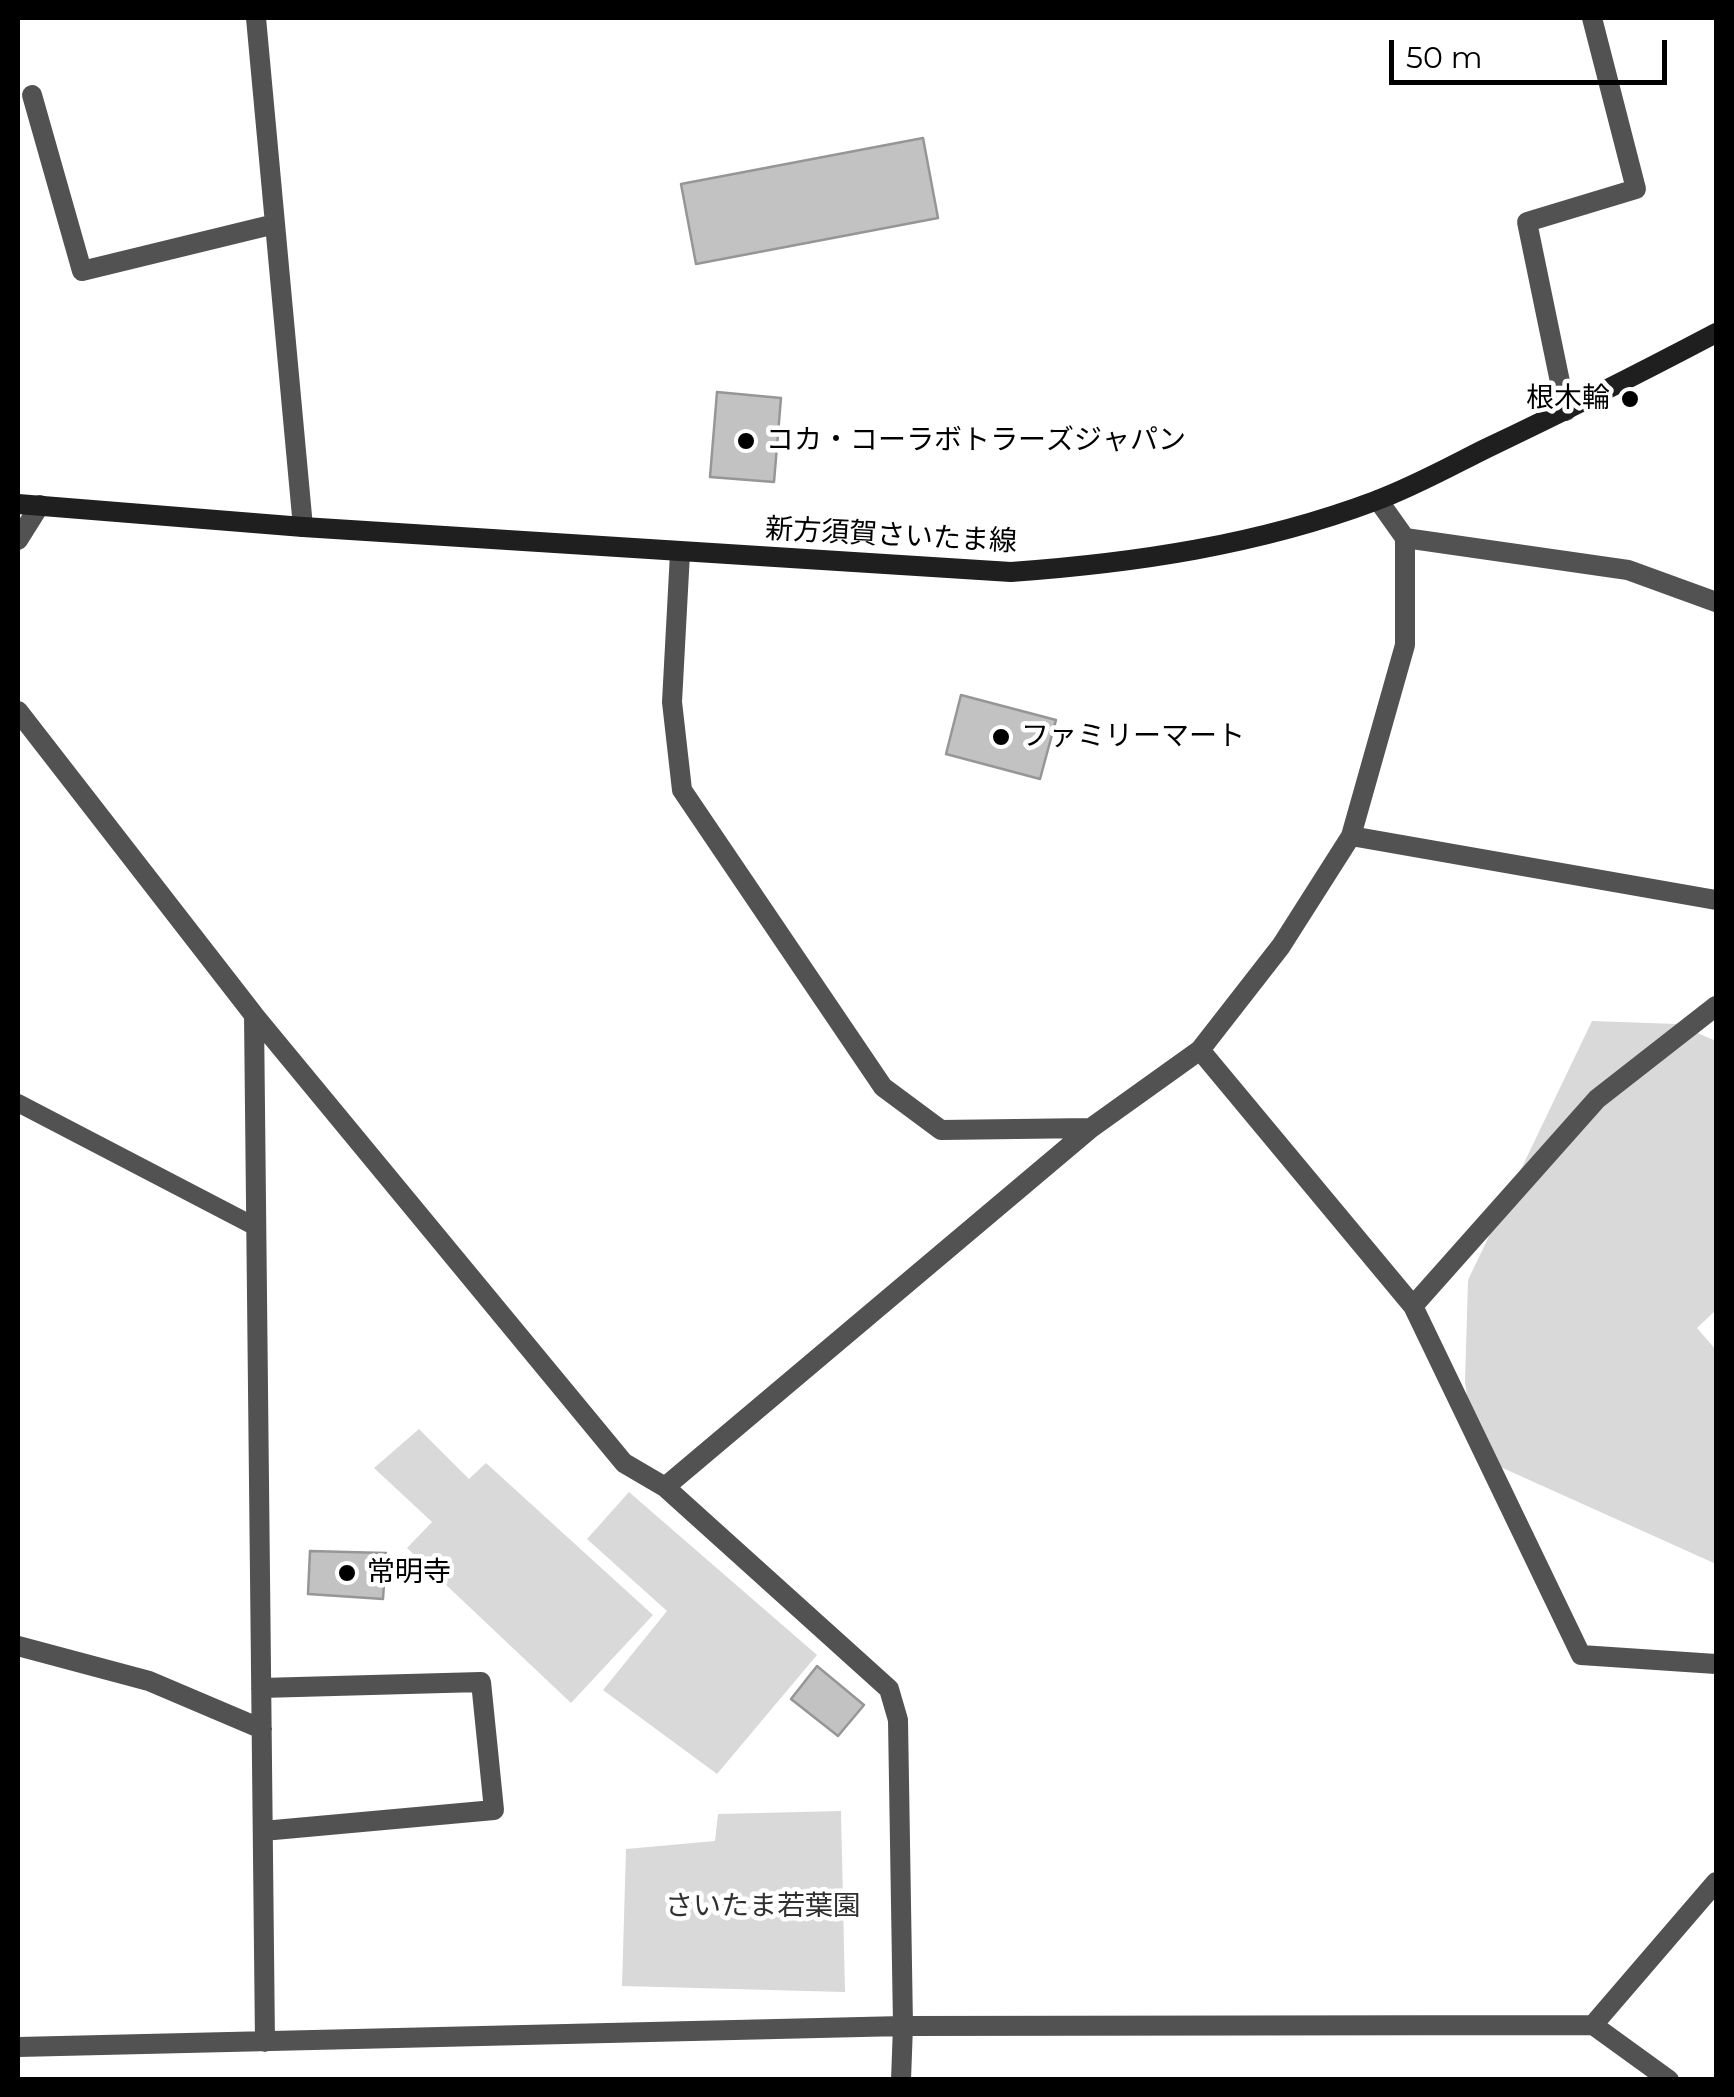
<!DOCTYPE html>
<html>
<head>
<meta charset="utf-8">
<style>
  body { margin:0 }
  #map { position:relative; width:1734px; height:2097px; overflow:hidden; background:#fff; font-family:Montserrat,sans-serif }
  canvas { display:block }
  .frame { position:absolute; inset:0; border:20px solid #000; pointer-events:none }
  .scale { position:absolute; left:1389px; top:40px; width:278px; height:45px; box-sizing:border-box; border:5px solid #000; border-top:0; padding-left:12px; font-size:30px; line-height:35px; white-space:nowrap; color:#000; -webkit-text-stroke:8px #fff; paint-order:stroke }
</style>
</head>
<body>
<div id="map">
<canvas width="1734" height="2097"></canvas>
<div class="frame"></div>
<div class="scale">50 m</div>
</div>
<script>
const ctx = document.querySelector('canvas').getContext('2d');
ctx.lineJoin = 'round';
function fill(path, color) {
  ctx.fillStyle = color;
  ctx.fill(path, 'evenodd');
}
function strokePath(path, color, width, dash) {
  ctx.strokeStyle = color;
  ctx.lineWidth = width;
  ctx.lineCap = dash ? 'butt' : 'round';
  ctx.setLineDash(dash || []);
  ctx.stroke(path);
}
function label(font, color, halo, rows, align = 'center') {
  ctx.font = font + ' Montserrat,"Noto Sans JP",sans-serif';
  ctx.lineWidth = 9;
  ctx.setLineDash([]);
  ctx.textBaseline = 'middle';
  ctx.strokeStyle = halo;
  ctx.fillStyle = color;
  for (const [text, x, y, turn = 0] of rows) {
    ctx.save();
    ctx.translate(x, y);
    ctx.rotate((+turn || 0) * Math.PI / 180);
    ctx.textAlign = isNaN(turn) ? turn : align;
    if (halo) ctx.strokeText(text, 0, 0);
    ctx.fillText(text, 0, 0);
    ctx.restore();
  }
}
const green = new Path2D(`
  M1592 1021 1677 1024 1716 1041V1310L1697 1328 1716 1350V1564L1476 1456 1465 1382 1468 1280Z
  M419 1429 469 1479 486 1463 653 1615 571 1703 407 1548 432 1522 374 1468Z
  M629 1492 817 1655 717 1774 603 1690 667 1611 587 1539Z
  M841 1811 845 1992 622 1986 626 1849 715 1841 718 1814Z`);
const building = new Path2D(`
  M923 138 938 218 696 264 681 184Z
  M717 392 781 398 774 482 710 477Z
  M961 695 1056 720 1040 779 946 754Z
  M310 1551 386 1553 383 1599 308 1594Z
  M817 1666 864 1705 838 1736 791 1699Z`);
const service = new Path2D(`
  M18 1103 256 1227`);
const minor = new Path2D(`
  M256 18 303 527
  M32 95 82 271 275 224
  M1566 411 1527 222 1636 189 1592 18
  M1405 538 1628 570 1716 602
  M18 540 40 505
  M680 553 672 702 682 790 883 1087 941 1130 1091 1128
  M18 711 254 1015 624 1463 665 1487 889 1689 898 1720 903 2026 901 2080
  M1351 836 1716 900
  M254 1015 265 2042
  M1200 1050 1413 1306 1581 1655 1716 1664
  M1413 1306 1597 1099 1716 1006
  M665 1487 1091 1128 1200 1050 1281 946 1351 836 1405 645V538L1378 500
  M18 1646 149 1681 262 1729
  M261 1688 481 1682 494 1810 263 1831
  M1593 2025 1716 1882
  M18 2047 903 2026 1593 2025 1669 2080`);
const secondary = new Path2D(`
  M18 504 303 527 1011 572C1135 563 1258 545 1375 501 1413 487 1449 467 1485 449 1563 412 1640 373 1716 333`);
const markers = [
  [1630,399,10,"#000"],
  [746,441,10,"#000"],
  [1001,737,10,"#000"],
  [347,1573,10,"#000"]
];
const poiNames = [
  ["根木輪",1610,399,"right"],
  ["コカ・コーラボトラーズジャパン",766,441],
  ["ファミリーマート",1021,737],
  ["常明寺",367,1573]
];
const streetNames = [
  ["新方須賀さいたま線",891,536,3]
];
const parkNames = [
  ["さいたま若葉園",763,1907]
];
fill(green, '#d9d9d9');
fill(building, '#c2c2c2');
strokePath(building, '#969696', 2.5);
strokePath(service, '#525252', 18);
strokePath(minor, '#525252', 20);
strokePath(secondary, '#1f1f1f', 20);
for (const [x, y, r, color] of markers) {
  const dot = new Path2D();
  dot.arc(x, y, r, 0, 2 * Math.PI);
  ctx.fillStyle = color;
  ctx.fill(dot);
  strokePath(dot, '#fff', 4);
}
label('28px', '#000', '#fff', poiNames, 'left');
label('28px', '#000', '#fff', streetNames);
label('28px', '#303030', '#fff', parkNames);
</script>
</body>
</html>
